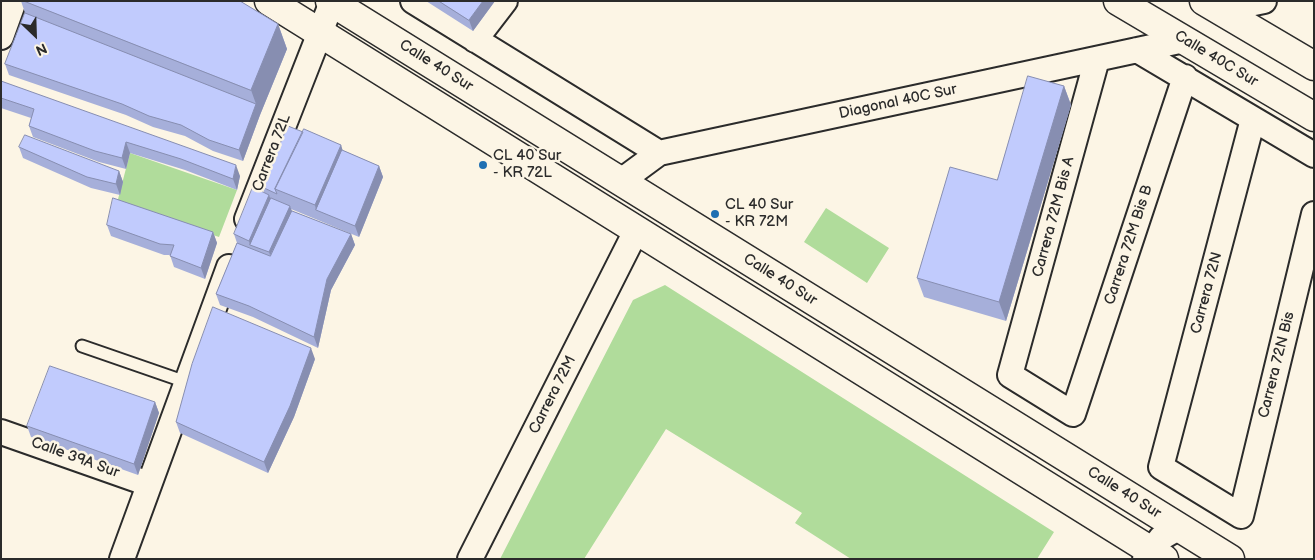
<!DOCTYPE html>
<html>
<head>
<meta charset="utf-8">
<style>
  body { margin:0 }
  #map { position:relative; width:1315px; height:560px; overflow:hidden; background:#fcf5e5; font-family:"Balsamiq Sans",sans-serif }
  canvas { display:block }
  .frame { position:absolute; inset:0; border:2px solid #2b2b2b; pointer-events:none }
  .north { position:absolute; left:10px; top:10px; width:50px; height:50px; -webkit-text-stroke:4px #fcf5e5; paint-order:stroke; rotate:156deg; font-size:14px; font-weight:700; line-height:20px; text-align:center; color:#2b2b2b }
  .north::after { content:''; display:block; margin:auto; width:18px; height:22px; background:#2b2b2b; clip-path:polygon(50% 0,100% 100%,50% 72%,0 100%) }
</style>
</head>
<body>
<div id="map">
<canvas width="1315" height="560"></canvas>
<div class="frame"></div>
<div class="north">N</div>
</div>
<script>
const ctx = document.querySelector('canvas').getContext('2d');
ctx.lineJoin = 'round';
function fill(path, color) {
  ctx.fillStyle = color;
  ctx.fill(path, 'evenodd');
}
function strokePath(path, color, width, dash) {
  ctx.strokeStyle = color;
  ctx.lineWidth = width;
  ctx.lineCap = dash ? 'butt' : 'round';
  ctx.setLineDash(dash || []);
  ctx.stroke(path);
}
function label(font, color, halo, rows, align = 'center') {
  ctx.font = font + ' "Balsamiq Sans",sans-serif';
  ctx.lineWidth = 5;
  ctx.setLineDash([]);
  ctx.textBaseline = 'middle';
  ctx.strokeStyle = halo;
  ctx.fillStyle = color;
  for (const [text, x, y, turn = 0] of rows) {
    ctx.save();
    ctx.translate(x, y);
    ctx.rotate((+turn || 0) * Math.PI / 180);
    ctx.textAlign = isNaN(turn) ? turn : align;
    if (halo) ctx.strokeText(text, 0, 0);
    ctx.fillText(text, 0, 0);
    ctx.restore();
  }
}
const green = new Path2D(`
  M130 153 237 190 219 237 117 203Z
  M826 208 889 248 867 283 804 242Z
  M665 285 1054 532 1037 559H851L795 523 802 513 666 429 584 559H500L633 300Z`);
const lane = new Path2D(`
  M82 346 186 382`);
const street = new Path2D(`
  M413 1 659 153
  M1220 10 1264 1
  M1 37 14 1
  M475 40 505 1
  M1137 50 1314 155
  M1097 59 1010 375 1073 414 1185 77
  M1253 119 1161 467 1241 516 1314 214
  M621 181 659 153 1184 40
  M247 219 332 2
  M1 432 149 484
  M122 559 229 267
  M470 559 636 231
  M1145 559 1161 538 1178 528`);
const secondary = new Path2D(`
  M269 1 1164 559
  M330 1 1230 559
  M1118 1 1314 117
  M1204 1 1314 66`);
const wall = new Path2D(`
  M21 1H240L278 24 287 49 260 115 243 161 213 151 185 136 153 127 126 115 9 75 5 64 25 13Z
  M426 1H495L473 31Z
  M1 81 240 176 237 190 185 170 130 153 126 169 99 162 33 137 29 126 31 118 1 108Z
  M1064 86 1071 105 1006 321 924 297 917 278 997 180Z
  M303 132 341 145 342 150 379 166 383 177 359 237 291 209 292 211 351 234 355 245 331 290 318 348 253 317 220 305 216 294 237 243 234 234 264 192 262 187Z
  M19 147 119 171 123 182 120 195 91 188 23 158Z
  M107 225 213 232 217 243 205 279 174 267 170 255H164L111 236Z
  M315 359 294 417 268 473 180 433 176 422Z
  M155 402 159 413 138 475 31 437 27 426Z`);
const shadedWall = new Path2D(`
  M483 1H495L473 31 469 20Z
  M278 24 287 49 260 115 243 161 239 150 256 104 251 90Z
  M1064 86 1071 105 1006 321 999 302Z
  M126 142 130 153 126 169 122 158Z
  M341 145 346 161 316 210 315 205Z
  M236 165 240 176 237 190 233 179Z
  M379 166 383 177 359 237 355 226Z
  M119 171 123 182 120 195 116 184Z
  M269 195 276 214 250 245 249 241Z
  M290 206 296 222 274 267 269 252Z
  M213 232 217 243 205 279 201 268Z
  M351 234 355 245 331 290 318 348 314 337 327 279Z
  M311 348 315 359 294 417 268 473 264 462Z
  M155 402 159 413 138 475 134 464Z`);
const building = new Path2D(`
  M24 1H240L278 24 251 90Z
  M439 1H483L469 20Z
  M25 13 256 104 239 150 209 140 181 125 149 116 122 104 5 64Z
  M1028 76 1064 86 999 302 917 278 950 167 997 180Z
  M1 81 236 165 233 179 181 159 126 142 122 158 95 151 29 126 34 109 1 98Z
  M288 126 303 132 275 189 277 194 262 187Z
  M304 129 341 145 315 205 275 189Z
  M25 135 119 171 116 184 87 177 19 147Z
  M342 150 379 166 355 226 316 210Z
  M253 187 269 195 249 241 234 234Z
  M113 198 213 232 201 268 170 256 174 245 160 244 107 225Z
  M271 198 290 206 269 252 250 245Z
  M292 211 351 234 327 279 314 337 249 306 216 294 237 243 270 256Z
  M213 307 311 348 290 406 264 462 176 422 192 364Z
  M50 366 155 402 134 464 27 426Z`);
const markers = [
  [483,165,5,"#1f6fb2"],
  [715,214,5,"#1f6fb2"]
];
const streetNames = [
  ["Calle 40C Sur",1216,59,31],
  ["Calle 40 Sur",436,66,32],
  ["Diagonal 40C Sur",898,102,-12],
  ["Carrera 72L",272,153,-69],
  ["Carrera 72M Bis A",1054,217,-75],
  ["Carrera 72M Bis B",1129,245,-72],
  ["Calle 40 Sur",780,280,32],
  ["Carrera 72N",1207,293,-75],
  ["Carrera 72N Bis",1277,365,-76],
  ["Carrera 72M",553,395,-63],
  ["Calle 39A Sur",75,458,20],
  ["Calle 40 Sur",1124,493,32]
];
const poiNames = [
  ["CL 40 Sur",493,156],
  ["- KR 72L",493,173],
  ["CL 40 Sur",725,205],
  ["- KR 72M",725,222]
];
fill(green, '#b0dc9b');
strokePath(lane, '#2b2b2b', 15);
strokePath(street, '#2b2b2b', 28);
strokePath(secondary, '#2b2b2b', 31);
strokePath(lane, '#fcf5e5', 11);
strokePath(street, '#fcf5e5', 24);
strokePath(secondary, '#fcf5e5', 28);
fill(wall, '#a6afda');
fill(shadedWall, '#878eb1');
fill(building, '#c1cbfd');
strokePath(building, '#878eb1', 1);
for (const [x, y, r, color] of markers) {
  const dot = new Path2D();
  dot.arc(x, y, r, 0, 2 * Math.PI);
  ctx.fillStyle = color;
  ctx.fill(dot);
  strokePath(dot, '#fcf5e5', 2);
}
label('15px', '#2b2b2b', '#fcf5e5', streetNames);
label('15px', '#2b2b2b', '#fcf5e5', poiNames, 'left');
</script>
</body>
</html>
